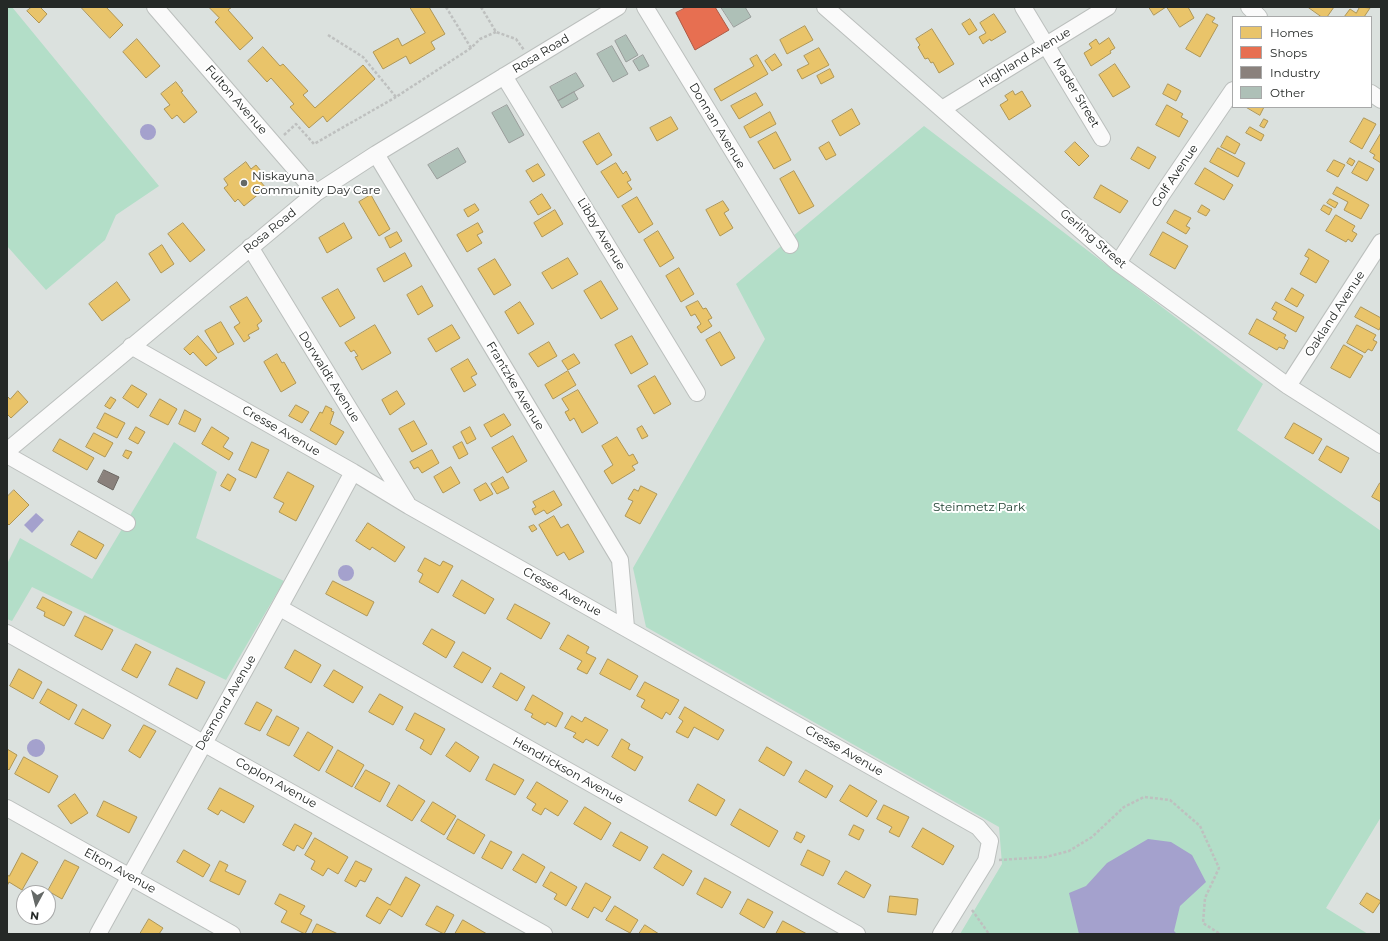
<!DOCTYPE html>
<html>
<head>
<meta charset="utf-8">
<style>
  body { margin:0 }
  #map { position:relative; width:1388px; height:941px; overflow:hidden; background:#dbe1de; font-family:Montserrat,sans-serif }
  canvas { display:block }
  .frame { position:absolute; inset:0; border:8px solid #252927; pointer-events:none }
  .legend { position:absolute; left:1232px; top:16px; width:140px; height:92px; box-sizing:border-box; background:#fff; border:1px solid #a8a9a9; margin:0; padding:5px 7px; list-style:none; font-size:12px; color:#252927 }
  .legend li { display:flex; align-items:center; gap:8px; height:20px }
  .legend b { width:20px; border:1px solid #a8a9a9 }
  .north { position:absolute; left:16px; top:885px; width:40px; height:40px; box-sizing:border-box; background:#fff; border:1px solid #a8a9a9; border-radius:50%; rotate:187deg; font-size:11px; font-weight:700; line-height:16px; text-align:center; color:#252927 }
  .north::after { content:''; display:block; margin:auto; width:14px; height:18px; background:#656967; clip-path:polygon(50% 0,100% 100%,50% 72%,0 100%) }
</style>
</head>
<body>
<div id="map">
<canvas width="1388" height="941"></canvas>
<div class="frame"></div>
<ul class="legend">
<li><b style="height:11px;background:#e9c46a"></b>Homes</li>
<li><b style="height:11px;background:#e76f51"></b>Shops</li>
<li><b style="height:11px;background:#8a817c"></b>Industry</li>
<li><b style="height:11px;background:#aec0b7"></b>Other</li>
</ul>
<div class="north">N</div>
</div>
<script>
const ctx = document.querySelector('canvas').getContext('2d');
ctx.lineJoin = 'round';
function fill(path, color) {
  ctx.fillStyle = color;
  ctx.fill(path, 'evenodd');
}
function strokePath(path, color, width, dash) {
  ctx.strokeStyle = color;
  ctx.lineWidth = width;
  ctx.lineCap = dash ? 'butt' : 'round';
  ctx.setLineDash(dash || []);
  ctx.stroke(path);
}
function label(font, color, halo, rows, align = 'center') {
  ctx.font = font + ' Montserrat,sans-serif';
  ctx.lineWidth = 4;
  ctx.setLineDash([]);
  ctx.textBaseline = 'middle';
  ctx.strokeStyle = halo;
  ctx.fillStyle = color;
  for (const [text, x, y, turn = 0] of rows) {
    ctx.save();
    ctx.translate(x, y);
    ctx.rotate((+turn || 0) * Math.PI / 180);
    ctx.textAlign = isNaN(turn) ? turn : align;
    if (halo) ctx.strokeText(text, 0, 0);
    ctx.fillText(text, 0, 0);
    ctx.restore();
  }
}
const green = new Path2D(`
  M7 7H12L159 186 116 215 105 240 46 290 7 246Z
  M924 126 1263 384 1237 430 1381 531V817L1326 908 1368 934H960L1002 864 999 827 646 627 633 568 765 339 736 284Z
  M174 442 217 472 196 538 284 581 226 680 32 587 12 621 7 619V564L20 538 92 579Z`);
const water = new Path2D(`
  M140 132a8 8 0 1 1 16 0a8 8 0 1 1-16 0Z
  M36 513 44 520 32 533 24 525Z
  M338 573a8 8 0 1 1 16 0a8 8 0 1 1-16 0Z
  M27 748a9 9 0 1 1 18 0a9 9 0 1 1-18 0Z
  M1148 839 1171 842 1192 855 1206 882 1180 906 1174 931 1177 934H1079L1069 893 1086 886 1107 863Z`);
const homes = new Path2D(`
  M32 7H40L47 14 39 23 27 11Z
  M81 7H106L123 25 110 38Z
  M209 7H232L228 10 253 38 240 50 215 22 219 18Z
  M410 7H429L445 34 431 42 435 49 410 64 406 56 383 69 373 52 398 38 402 46 425 33Z
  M1149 7H1166L1154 15Z
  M1167 7H1188L1194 18 1180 27Z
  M1308 7H1334L1327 17H1322Z
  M1360 7 1370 8 1364 17H1344L1350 9 1356 13Z
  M994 14 1006 32 991 41 990 39 983 44 979 37 986 33 980 23Z
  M1207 14 1215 18 1212 22 1218 25 1200 57 1186 49Z
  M970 19 977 30 969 35 962 24Z
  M805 26 813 40 787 54 780 40Z
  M932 29 954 64 939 73 933 62 931 63 928 58 925 59 918 47 920 45 916 39Z
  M1109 38 1115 48 1110 51 1111 53 1091 66 1084 53 1092 48 1089 44 1096 39 1099 44Z
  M137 39 160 66 146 78 123 52Z
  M263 47 280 66 283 64 308 91 303 95 315 108 363 65 375 79 327 122 323 116 309 128 290 107 294 104 271 78 267 82 248 61Z
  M819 48 829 65 802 79 797 70 809 64 804 56Z
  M775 54 782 65 772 71 765 61Z
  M757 55 768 74 721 101 714 89 754 66 750 59Z
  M1115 64 1130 87 1113 97 1099 75Z
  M830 69 834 77 821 84 817 76Z
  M176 82 183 91 181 92 197 112 184 123 177 115 172 119 164 109 170 105 161 94Z
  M1168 84 1181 91 1176 101 1163 94Z
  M1013 91 1015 95 1022 91 1031 106 1009 120 1000 105 1008 100 1005 96Z
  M756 93 763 105 739 119 731 106Z
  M1167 105 1183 114 1181 117 1188 121 1179 137 1156 125Z
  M1246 107H1264L1260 115Z
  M852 109 860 124 840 136 832 121Z
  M770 112 776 124 750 138 744 127Z
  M671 117 678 129 657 141 650 128Z
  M1364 118 1376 124 1362 149 1350 142Z
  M1264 119 1268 121 1264 128 1260 126Z
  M1250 127 1264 135 1261 141 1246 133Z
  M776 132 791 160 774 169 758 142Z
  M599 133 612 155 597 165 583 142Z
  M1381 133V163L1373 158 1375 155 1370 152Z
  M1227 136 1240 144 1235 154 1221 147Z
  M829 142 836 155 826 160 819 148Z
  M1075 142 1089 156 1079 166 1065 152Z
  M1138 147 1156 157 1149 169 1131 159Z
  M1218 148 1245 163 1238 177 1210 162Z
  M1350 158 1355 161 1352 166 1347 163Z
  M1334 160 1345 165 1338 177 1327 171Z
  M1359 161 1374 169 1367 181 1352 173Z
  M246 162 251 169 256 165 266 177 260 181 266 188 244 206 238 199 235 202 224 188 228 185 224 179Z
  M616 163 623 174 626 171 631 180 627 182 632 189 618 198 601 172Z
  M538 164 545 175 533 182 526 171Z
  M1205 168 1233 185 1224 200 1195 184Z
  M794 171 814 206 799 214 780 179Z
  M1101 185 1128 201 1120 213 1094 198Z
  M1337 187 1369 205 1361 219 1344 210 1348 202 1333 194Z
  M542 194 551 208 538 215 530 202Z
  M371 195 390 229 379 236 359 202Z
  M637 197 653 224 639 233 622 206Z
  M1330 199 1338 203 1335 208 1327 203Z
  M723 201 729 210 724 213 733 228 720 236 706 210Z
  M475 204 479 210 468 217 464 210Z
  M1202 205 1210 210 1206 216 1198 212Z
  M1324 205 1332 209 1329 215 1321 210Z
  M555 210 563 224 542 237 534 223Z
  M1175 210 1191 218 1186 226 1190 228 1186 234 1167 223Z
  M1336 215 1355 226 1352 231 1357 234 1352 242 1348 239 1346 242 1326 231Z
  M183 223 205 250 190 262 168 234Z
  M344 223 352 238 327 253 319 238Z
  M478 223 483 232 477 235 482 243 467 252 457 235Z
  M658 231 674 258 660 267 644 240Z
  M397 232 402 241 390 248 385 238Z
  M1163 232 1188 246 1175 269 1150 255Z
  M162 245 174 264 161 273 149 254Z
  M1309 249 1329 261 1316 283 1300 274 1309 258 1305 256Z
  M405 253 412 266 384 282 377 269Z
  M568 258 578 274 552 289 542 273Z
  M495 259 511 285 494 295 478 269Z
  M679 268 694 294 681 302 666 276Z
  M601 281 618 309 601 319 584 291Z
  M117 282 130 300 102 321 89 304Z
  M422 286 433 306 418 315 407 295Z
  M1292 288 1304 295 1297 307 1285 300Z
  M338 289 355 318 340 327 322 298Z
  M247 297 262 321 257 325 259 329 248 335 250 338 244 342 234 327 240 323 230 307Z
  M698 301 703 309 706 308 712 318 708 320 712 326 701 333 697 327 701 324 695 314 691 316 686 307Z
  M520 302 534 324 518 334 505 312Z
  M1276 302 1304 317 1296 332 1273 319 1277 312 1272 309Z
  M1361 307 1381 318V326L1379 330 1355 317Z
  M1257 319 1286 335 1284 338 1288 341 1284 349 1279 347 1277 350 1249 334Z
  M221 322 234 344 218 353 205 331Z
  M375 325 391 353 362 370 355 357 358 356 354 350 351 352 345 343Z
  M452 325 460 338 436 352 428 339Z
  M1357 325 1376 335 1373 340 1377 342 1372 351 1368 349 1365 353 1347 343Z
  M720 332 735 358 721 366 706 340Z
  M198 336 217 358 206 366 193 352 190 355 184 349Z
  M632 336 648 364 631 374 615 345Z
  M549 342 557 356 538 367 529 354Z
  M1344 345 1363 356 1350 378 1331 368Z
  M277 354 282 363 284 362 296 383 281 392 264 362Z
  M574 354 580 363 568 370 562 361Z
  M468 359 477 374 471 377 476 385 464 392 451 369Z
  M568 371 576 385 553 399 545 385Z
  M655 376 671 404 654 414 638 386Z
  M132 385 147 394 138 408 123 398Z
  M578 390 598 423 582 433 574 418 570 421 565 412 569 410 562 399Z
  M18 391 28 402 11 418 7 414V396L10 399Z
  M397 391 405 404 390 415 382 400Z
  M111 397 116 400 110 409 105 406Z
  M160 399 177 409 168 425 150 416Z
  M296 405 309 412 302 423 289 416Z
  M326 406 332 409 331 411 334 412 330 424 344 432 336 445 310 430 320 412 322 413Z
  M185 410 201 419 195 432 179 424Z
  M105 413 125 423 117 438 97 428Z
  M504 414 511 425 491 437 484 425Z
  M414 421 427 444 412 452 399 429Z
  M1294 423 1322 439 1313 454 1285 438Z
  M642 426 648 436 642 439 637 429Z
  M136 427 145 432 138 444 129 439Z
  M212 427 229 438 223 447 233 453 229 460 202 444Z
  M470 427 476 439 467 444 461 432Z
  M94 433 113 443 105 457 86 447Z
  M513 436 527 461 507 473 492 448Z
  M617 437 629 456 633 454 638 463 632 466 635 470 612 484 604 471 613 465 602 446Z
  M60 439 94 458 87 470 53 451Z
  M252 442 269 450 256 478 239 470Z
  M462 442 468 454 459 459 453 447Z
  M1327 446 1349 458 1341 473 1319 460Z
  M126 450 132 452 128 459 123 456Z
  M432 450 439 463 422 473 418 467 414 469 410 462Z
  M451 467 460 483 443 493 434 477Z
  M288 472 314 486 296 521 279 512 284 503 274 498Z
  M228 474 236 479 230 491 221 486Z
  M503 477 509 488 497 494 491 484Z
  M486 483 493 494 480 501 474 490Z
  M1380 483H1381V502L1372 497Z
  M641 486 657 494 640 524 625 516 633 501 628 499 634 489 638 491Z
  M14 490 29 505 9 525 7 523V497Z
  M554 491 562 505 547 514 544 510 535 515 532 509 536 507 533 502Z
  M554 516 561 528 568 524 584 552 569 560 564 552 557 556 539 525Z
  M368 523 405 547 395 562 372 547 370 550 356 541Z
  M534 525 537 529 532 532 529 527Z
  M79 531 104 545 96 559 71 545Z
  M425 558 440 566 443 561 453 566 438 593 419 582 423 574 418 571Z
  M462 580 494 599 485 614 453 596Z
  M333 581 374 602 367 616 326 594Z
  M43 597 72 612 64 626 44 616 45 612 37 608Z
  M515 604 550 623 541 639 507 619Z
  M85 616 113 630 102 650 75 636Z
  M432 629 455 642 446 658 423 644Z
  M568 635 589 647 586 653 596 658 587 674 577 669 582 661 560 649Z
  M136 644 151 652 137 678 122 670Z
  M295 650 321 665 311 683 285 668Z
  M463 652 491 668 482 683 454 667Z
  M608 659 638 676 630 690 600 674Z
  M177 668 205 682 197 699 169 685Z
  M19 669 42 682 33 699 10 686Z
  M334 670 363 687 353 703 324 686Z
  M501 673 525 687 517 701 493 687Z
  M645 682 679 700 670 715 666 712 662 719 641 707 645 700 637 696Z
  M48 689 77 705 69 720 40 703Z
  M380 694 403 707 393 725 369 712Z
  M533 695 563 713 556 727 547 722 545 725 531 717 533 714 525 710Z
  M257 702 272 710 260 731 245 724Z
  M685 707 724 730 718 740 694 727 688 738 676 732 683 721 679 718Z
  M83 709 111 725 103 739 75 724Z
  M415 713 445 729 431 755 420 748 424 740 406 730Z
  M277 716 299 728 289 746 267 735Z
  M572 716 582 722 585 717 608 730 598 746 586 739 583 743 573 737 576 733 565 728Z
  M144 725 156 731 140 758 129 751Z
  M308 732 333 747 319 771 294 756Z
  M622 739 630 744 628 749 643 757 635 771 612 757Z
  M456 742 479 757 470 772 446 756Z
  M767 747 792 762 784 776 759 761Z
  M7 749 17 755 9 770 7 768Z
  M338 750 364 765 352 787 326 772Z
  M24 757 58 776 49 793 15 774Z
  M494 764 524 780 515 795 486 780Z
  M366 770 390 783 380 802 355 788Z
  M806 770 833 786 826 798 799 782Z
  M537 782 568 801 558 816 545 808 541 815 532 810 536 804 527 798Z
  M698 784 725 800 716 816 689 801Z
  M399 785 425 801 412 821 387 806Z
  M850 785 877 801 867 817 840 801Z
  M220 788 254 806 244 823 221 810 218 815 208 809Z
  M75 794 88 813 71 824 58 806Z
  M104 801 137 817 129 833 97 816Z
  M433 802 456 816 444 835 421 821Z
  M884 805 909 817 899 837 889 832 892 827 877 819Z
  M585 807 611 823 601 840 574 824Z
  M740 809 778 831 769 847 731 825Z
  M458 819 485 835 474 854 447 839Z
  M295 824 312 833 303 849 297 845 294 851 283 845Z
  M854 825 864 830 859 840 849 835Z
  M923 828 954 846 943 865 912 847Z
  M621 832 648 847 640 861 613 846Z
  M797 832 805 836 801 843 794 839Z
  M315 838 348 857 338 874 328 868 323 876 311 869 315 861 305 855Z
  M491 841 512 852 502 869 482 858Z
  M184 850 210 865 203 877 177 862Z
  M808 850 830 861 823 876 801 865Z
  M22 853 38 862 22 890 9 882 7 886V875L9 876Z
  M523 854 545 867 536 883 513 870Z
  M663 854 692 871 683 886 654 868Z
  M65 860 79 867 62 899 48 891Z
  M220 861 228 865 225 871 246 881 239 895 210 881Z
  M356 861 372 869 365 882 360 880 356 887 345 881Z
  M846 871 871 885 864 898 838 884Z
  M551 872 577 887 566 906 554 899 557 894 543 886Z
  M406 877 420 885 402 917 389 909 380 924 366 916 377 897 390 905Z
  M705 878 731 892 722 908 697 894Z
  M586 883 611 897 602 912 594 907 588 918 572 909Z
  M1367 893 1381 901 1373 913 1360 904Z
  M280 894 305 906 300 914 312 920 305 934 281 922 287 911 275 904Z
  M890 896 918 899 916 915 888 912Z
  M748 899 773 912 764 928 740 914Z
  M437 906 454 915 444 934 426 925Z
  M615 906 638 920 630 933 606 920Z
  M149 919 163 928 159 934H140Z
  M463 920 487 934H455Z
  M783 921 807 934H776Z
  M317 924 338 934H312Z
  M645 925 659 934H639Z`);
const shops = new Path2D(`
  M687 7H715L729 30 695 50 676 13Z`);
const industry = new Path2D(`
  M104 470 119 477 113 490 98 482Z`);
const building = new Path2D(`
  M721 7H745L751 17 734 27Z
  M626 35 638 55 626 62 615 41Z
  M612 46 628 74 613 82 597 54Z
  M643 55 649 66 639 71 633 61Z
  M576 73 584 86 558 101 550 87Z
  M574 92 578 99 562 108 558 101Z
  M507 105 524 135 509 143 492 113Z
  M458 148 466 162 437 179 428 165Z`);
const path = new Path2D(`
  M446 7 471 48
  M481 7 496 32 516 39 524 50
  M328 35 363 57 396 97 471 48 480 39 496 32
  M284 135 296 124 314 144 396 97
  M999 860 1046 857 1069 851 1092 837 1124 807 1144 797 1170 800 1200 826 1219 868 1205 898 1203 923 1220 934
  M972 910 989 934`);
const minor = new Path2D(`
  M155 7 316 193
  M645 7 790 245
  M825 7 1118 263 1288 386 1381 445
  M1023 7 1102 138
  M1249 7 1259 17
  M504 76 697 393
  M1371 93 1381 100
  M942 109 1108 7
  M376 154 620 560 626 627
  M250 247 407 503
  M1118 263 1163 193 1233 90
  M131 346 353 472 409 506 978 827 990 841 986 861 941 934
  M1288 386 1381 242
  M7 451 316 193 376 154 618 7
  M7 455 127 523
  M280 608 857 934
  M7 633 544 934
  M7 808 232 934
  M98 934C183 780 270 627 353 472`);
const markers = [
  [244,183,4,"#656967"]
];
const streetNames = [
  ["Rosa Road",541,54,-31],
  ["Highland Avenue",1025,58,-31],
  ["Mader Street",1076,93,59],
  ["Fulton Avenue",236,100,49],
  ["Donnan Avenue",717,126,59],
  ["Golf Avenue",1175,176,-56],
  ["Rosa Road",270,231,-39],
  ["Libby Avenue",601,234,59],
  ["Gerling Street",1093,239,41],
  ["Oakland Avenue",1335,314,-57],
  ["Dorwaldt Avenue",329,377,58],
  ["Frantzke Avenue",515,386,59],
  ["Cresse Avenue",281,431,30],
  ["Cresse Avenue",562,592,29],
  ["Desmond Avenue",226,703,-60],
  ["Cresse Avenue",844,751,30],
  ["Hendrickson Avenue",568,771,29],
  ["Coplon Avenue",276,783,29],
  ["Elton Avenue",120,871,29]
];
const poiNames = [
  ["Niskayuna",252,176],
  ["Community Day Care",252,190]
];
const parkNames = [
  ["Steinmetz Park",979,507]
];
fill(green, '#b3dec8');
fill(water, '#a4a1cd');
fill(homes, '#e9c46a');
strokePath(homes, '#ae9656', 1);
fill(shops, '#e76f51');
strokePath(shops, '#ad5a44', 1);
fill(industry, '#8a817c');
strokePath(industry, '#6c6762', 1);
fill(building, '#aec0b7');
strokePath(building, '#999d9b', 1);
strokePath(minor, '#bbbfbd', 18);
strokePath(path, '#bec0bf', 2.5, [3, 2]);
strokePath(minor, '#fafafa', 16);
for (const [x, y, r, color] of markers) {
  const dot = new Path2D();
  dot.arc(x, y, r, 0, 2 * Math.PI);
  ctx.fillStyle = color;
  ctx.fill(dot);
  strokePath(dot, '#fff', 1.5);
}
label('12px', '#252927', '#fff', streetNames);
label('12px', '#252927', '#fff', poiNames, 'left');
label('12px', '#193b2b', '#fff', parkNames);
</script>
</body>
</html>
